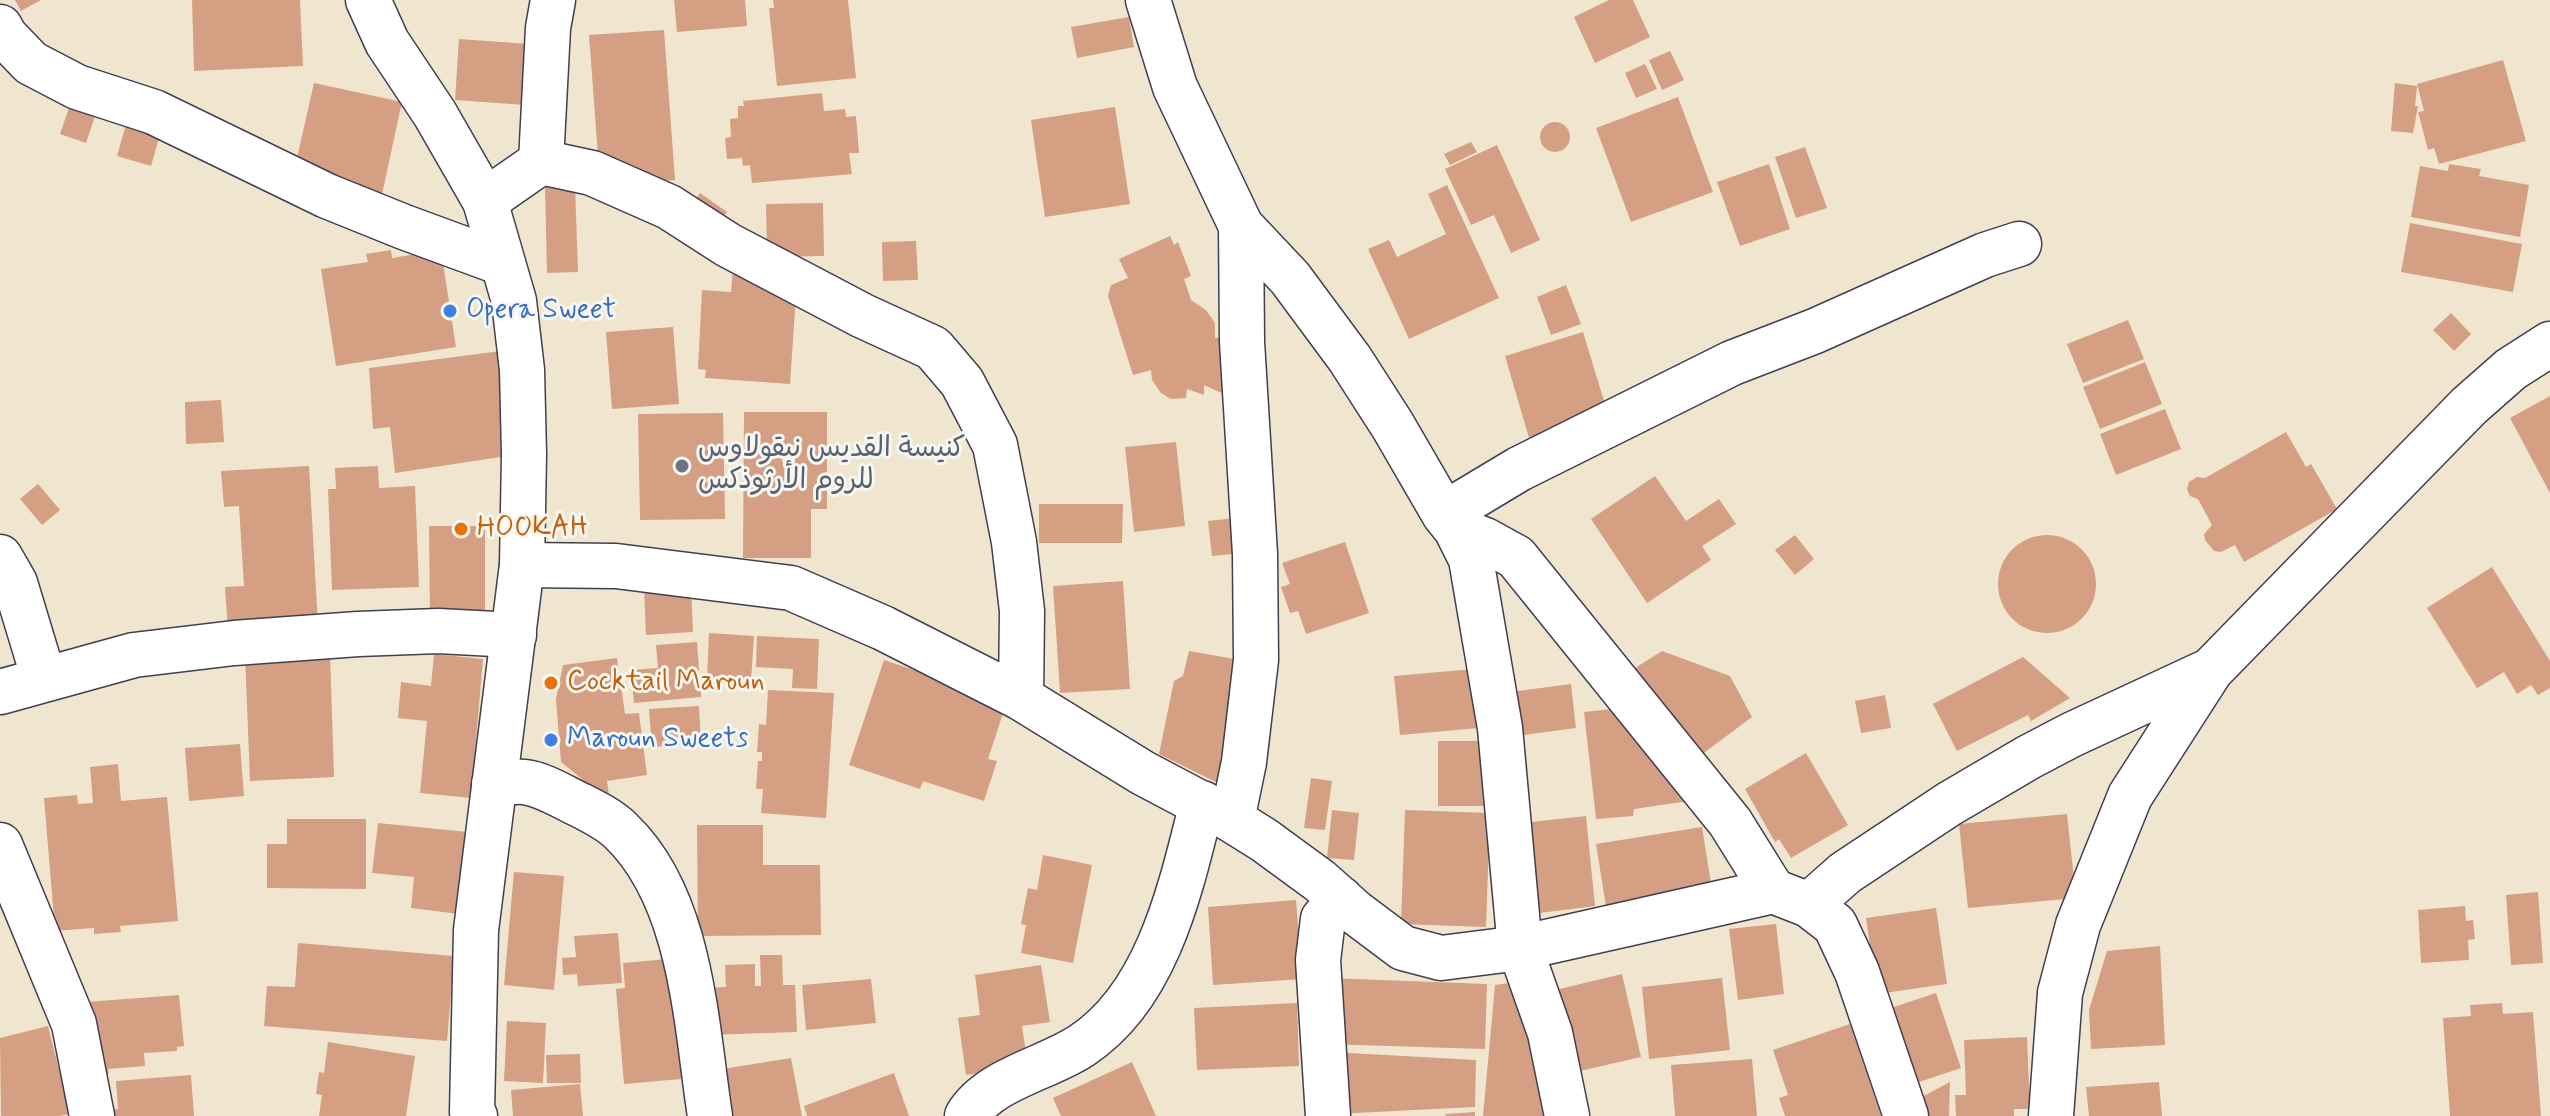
<!DOCTYPE html>
<html>
<head>
<meta charset="utf-8">
<style>
  body { margin:0 }
  canvas { display:block; background:#f0e6cf }
</style>
</head>
<body>
<canvas width="2550" height="1116"></canvas>
<script>
const ctx = document.querySelector('canvas').getContext('2d');
ctx.lineJoin = 'round';
function fill(path, color) {
  ctx.fillStyle = color;
  ctx.fill(path, 'evenodd');
}
function strokePath(path, color, width, dash) {
  ctx.strokeStyle = color;
  ctx.lineWidth = width;
  ctx.lineCap = dash ? 'butt' : 'round';
  ctx.setLineDash(dash || []);
  ctx.stroke(path);
}
function label(font, color, halo, rows, align = 'center') {
  ctx.font = font + ' Mynerve,"Playpen Sans Arabic",sans-serif';
  ctx.lineWidth = 6;
  ctx.setLineDash([]);
  ctx.textBaseline = 'middle';
  ctx.strokeStyle = halo;
  ctx.fillStyle = color;
  for (const [text, x, y, turn = 0] of rows) {
    ctx.save();
    ctx.translate(x, y);
    ctx.rotate((+turn || 0) * Math.PI / 180);
    ctx.textAlign = isNaN(turn) ? turn : align;
    if (halo) ctx.strokeText(text, 0, 0);
    ctx.fillText(text, 0, 0);
    ctx.restore();
  }
}
const building = new Path2D(`
  M15 0H41L21 11Z
  M192 0H300L303 66 194 71Z
  M674 0H745L747 26 677 32Z
  M773 0H848L856 78 777 86 769 8H774Z
  M1609 0H1633L1650 37 1595 63 1574 17Z
  M1129 17 1134 47 1077 58 1071 27Z
  M664 30 675 180 637 183 636 167 599 169 589 35Z
  M459 39 529 44 525 105 455 100Z
  M1670 51 1684 80 1662 90 1649 60Z
  M2503 60 2526 141 2439 164 2434 148 2428 150 2418 112 2424 111 2417 84Z
  M1645 64 1657 89 1636 98 1625 73Z
  M314 83 402 102 381 199 294 171Z
  M2395 83 2417 86 2415 106H2418L2413 133 2391 131Z
  M822 93 824 111 845 109 846 117 856 116 859 153H849L852 174 752 183 750 165 743 166 742 158 727 159 725 138 731 137 730 119 738 118V106H744L743 101Z
  M1678 97 1713 192 1631 222 1596 128Z
  M71 102 97 110 86 143 60 134Z
  M1115 107 1130 204 1045 217 1031 120Z
  M127 121 161 131 151 166 117 156Z
  M1540 137a15 15 0 1 1 30 0a15 15 0 1 1-30 0Z
  M1471 142 1477 152 1450 165 1444 154Z
  M1497 145 1540 240 1511 253 1494 215 1471 225 1445 169Z
  M1805 147 1827 208 1796 218 1775 157Z
  M1769 164 1790 229 1740 246 1717 182Z
  M2449 164 2481 169 2479 176 2529 185 2520 237 2411 217 2420 166 2448 171Z
  M1447 185 1499 298 1409 339 1368 249 1389 240 1397 257 1446 234 1428 194Z
  M575 186 578 272 547 273 545 187Z
  M700 193 727 212 716 227 690 209Z
  M823 203 824 256 767 257 766 204Z
  M2410 223 2522 244 2513 292 2401 272Z
  M1170 236 1174 245 1178 242 1191 276 1184 279 1191 300 1206 310 1215 323V338H1227L1224 394 1204 385V395L1187 389 1186 398 1171 399 1161 393 1152 380 1151 370 1133 375 1108 296 1111 285 1128 278 1119 259Z
  M916 241 918 280 883 281 882 242Z
  M391 250 392 258 441 250 456 347 336 366 321 269 368 262 366 254Z
  M733 269 796 296 790 384 705 378 706 370 698 369 702 290 731 292Z
  M1566 285 1581 324 1551 335 1537 297Z
  M2451 313 2471 334 2454 351 2433 330Z
  M2128 320 2144 359 2083 383 2067 344Z
  M673 327 679 404 612 409 606 332Z
  M1583 332 1608 414 1529 438 1505 356Z
  M501 351 507 456 395 473 390 427 373 429 369 368Z
  M2145 362 2162 404 2100 429 2083 387Z
  M2550 396V493L2510 418Z
  M221 400 224 442 186 444 185 402Z
  M2165 409 2181 449 2116 475 2100 434Z
  M744 412H827V509H811V558H743Z
  M723 413 725 519 640 520 638 414Z
  M2286 432 2306 467 2311 464 2337 509 2244 562 2235 545 2221 552 2214 551 2205 540 2204 534 2212 525 2198 499 2190 496 2187 489 2189 482 2197 477 2205 478Z
  M1176 442 1185 526 1134 532 1125 447Z
  M309 466 318 625 228 630 225 587 244 586 239 506 224 507 221 471Z
  M378 466 379 488 415 486 419 587 332 590 328 489H336L335 468Z
  M1655 476 1686 521 1719 499 1736 524 1702 546 1711 560 1647 603 1591 519Z
  M38 484 60 510 42 525 20 499Z
  M1039 504H1123L1122 543H1039Z
  M1236 518 1241 553 1212 556 1208 521Z
  M429 526H485V620H430Z
  M1998 584a49 49 0 1 1 98 0a49 49 0 1 1-98 0Z
  M1795 535 1814 559 1795 575 1775 550Z
  M1345 542 1369 613 1306 634 1298 611 1290 613 1281 587 1290 584 1282 563Z
  M2492 567 2550 661V688L2538 695 2531 685 2517 694 2504 672 2477 688 2427 608Z
  M1123 581 1130 689 1060 693 1053 586Z
  M691 586 693 632 646 635 644 589Z
  M709 633 754 636 751 681 707 679Z
  M757 636 819 639 817 689 792 688 793 669 756 667Z
  M697 642 701 697 634 703 631 670 658 668 656 645Z
  M1189 651 1246 661 1226 787 1159 754 1174 681 1183 676Z
  M1662 651 1730 676 1752 717 1693 761 1624 675Z
  M330 652 334 777 250 781 245 655Z
  M434 654 483 659 471 798 420 793 427 721 398 718 401 682 431 686Z
  M2023 657 2070 698 2031 721 2028 715 1957 751 1933 704Z
  M617 658 625 714 639 713 647 775 607 781 610 802 561 762 556 699 563 665Z
  M884 660 1007 701 988 759 997 761 984 801 923 781 920 789 849 765Z
  M1474 669 1479 728 1400 735 1394 676Z
  M1571 684 1576 728 1509 737 1503 693Z
  M768 690 834 693 826 818 761 813 763 789H756L758 761H762V752H757L759 724 766 725Z
  M1885 695 1891 728 1861 733 1855 701Z
  M699 706 701 744 652 747 649 709Z
  M1612 709 1689 801 1634 809 1633 816 1596 819 1584 712Z
  M1438 741H1486V806H1438Z
  M240 744 244 796 189 801 185 748Z
  M1806 753 1848 825 1791 858 1779 839 1775 842 1745 789Z
  M118 764 121 801 167 797 178 921 120 926 121 932 94 934V928L55 931 44 798 77 795 78 804 93 803 90 767Z
  M1311 778 1332 781 1325 830 1304 828Z
  M1332 810 1359 813 1354 860 1327 858Z
  M1405 810 1490 813 1486 927 1401 924Z
  M2067 814 2076 898 1968 908 1959 824Z
  M1586 816 1595 906 1532 914 1522 823Z
  M287 819H366V889L267 888V844H287Z
  M378 823 467 832 459 914 411 908 414 877 372 873Z
  M697 825H763V865H820L821 935 698 936Z
  M1702 827 1713 896 1607 913 1596 844Z
  M1043 855 1092 865 1073 963 1021 953 1026 925 1021 924 1028 888 1037 890Z
  M514 872 564 876 554 990 504 985Z
  M2538 892 2543 963 2511 965 2506 895Z
  M1296 900 1302 979 1213 985 1208 907Z
  M2465 906 2466 921 2473 920 2475 939 2468 940 2469 960 2421 963 2418 910Z
  M1936 908 1947 984 1877 994 1866 918Z
  M1776 924 1784 994 1738 1000 1729 929Z
  M618 933 622 983 578 986 577 974 563 975 562 958 576 957 574 936Z
  M298 943 454 956 447 1041 264 1026 267 986 295 987Z
  M2160 946 2165 1045 2091 1049 2089 1010 2107 951Z
  M760 955H782L783 985H795L797 1032 708 1035 706 988 726 987 725 965 755 964V986H761Z
  M668 959 692 1078 624 1084 616 989 625 988 623 963Z
  M1041 965 1050 1022 1022 1026 1028 1066 966 1075 958 1018 980 1015 975 975Z
  M1622 974 1641 1057 1567 1074 1547 992Z
  M1328 978 1487 984 1485 1049 1325 1044Z
  M1722 978 1730 1050 1649 1059 1642 987Z
  M871 979 876 1023 806 1030 802 985Z
  M1516 982 1553 1116H1483L1495 985Z
  M1936 993 1961 1068 1913 1084 1888 1009Z
  M179 995 184 1046 177 1047V1051L144 1053 145 1066 108 1069 109 1074 92 1075 86 1002Z
  M1297 1003 1299 1066 1197 1070 1194 1008Z
  M2502 1003 2503 1014 2533 1012 2541 1116H2450L2443 1018 2471 1016 2470 1005Z
  M507 1021 546 1023 543 1083 504 1081Z
  M1850 1024 1881 1116H1785L1779 1098 1788 1095 1773 1050Z
  M48 1026 70 1114 60 1116H1L0 1038Z
  M2027 1037 2030 1109H2014V1116H1956L1955 1095H1966L1964 1040Z
  M328 1042 415 1056 406 1116H319L322 1095 316 1094 319 1072 324 1073Z
  M1331 1052 1476 1060 1475 1107 1336 1114Z
  M580 1054 581 1083H547L546 1055Z
  M791 1058 802 1116H718L710 1071Z
  M1752 1059 1757 1116H1675L1671 1065Z
  M1132 1062 1156 1116H1061L1053 1098Z
  M894 1073 909 1116H807L804 1106Z
  M191 1075 194 1116H112L111 1110 118 1109 116 1081Z
  M1950 1082 1949 1116H1924L1918 1099Z
  M2159 1082 2162 1116H2089L2086 1087Z
  M580 1084 583 1116H513L511 1090Z
  M1475 1112V1116H1446L1445 1114Z`);
const minor = new Path2D(`
  M1148 0 1175 87 1241 226 1290 278 1350 359 1393 426 1444 514 1456 529 1485 540 1516 557 1730 822 1773 891
  M0 27 5 36 31 63 77 87 154 112 327 196 404 227 502 263
  M541 162 548 28 553 0
  M485 201 541 162 592 173 669 207 728 245 863 316 933 348 962 382 995 445 1014 542 1022 611 1021 698
  M1444 514 1519 469 1732 363 1815 331 1985 255 2019 244
  M1456 529 1471 559 1500 728 1520 948 1550 1033 1567 1116
  M0 557 15 583 44 679
  M522 565 616 566 791 588 883 628 1021 698 1143 773 1232 820 1264 840 1320 881 1355 912 1403 948 1441 958 1520 948 1773 891 1809 905 1835 925 1857 972 1906 1116
  M0 692 134 655 234 643 358 634 438 631 514 635
  M494 784C503 784 514 781 524 782 543 784 563 797 580 805 594 812 610 820 621 831 692 899 696 1025 710 1116
  M1232 820 1244 762 1256 660 1255 554 1242 342 1241 226
  M0 845 74 1024 92 1116
  M1809 905 1845 873 1949 804 2029 757 2071 735 2211 670 2469 406 2511 369 2550 344
  M967 1116C989 1079 1046 1069 1081 1046 1158 996 1181 887 1202 803
  M1328 1116 1318 960 1323 919 1341 899
  M2051 1116 2060 993 2078 925 2130 796 2211 670`);
const major = new Path2D(`
  M368 0 387 42 435 114 485 201 514 301 522 370 524 454 522 565 476 930 472 1112 475 1116`);
const markers = [
  [450,311,8,"#3f7fe0"],
  [682,466,8,"#6b7280"],
  [461,529,8,"#e8710a"],
  [551,683,8,"#e8710a"],
  [551,740,8,"#3f7fe0"]
];
const shopNames = [
  ["Opera Sweet",466,311],
  ["Maroun Sweets",567,740]
];
const worshipNames = [
  ["كنيسة القديس نيقولاوس",698,450],
  ["للروم الأرثوذكس",698,482]
];
const foodNames = [
  ["HOOKAH",477,529],
  ["Cocktail Maroun",567,683]
];
fill(building, '#d59f83');
strokePath(minor, '#413f51', 47);
strokePath(major, '#413f51', 47);
strokePath(minor, '#fff', 44);
strokePath(major, '#fff', 44);
for (const [x, y, r, color] of markers) {
  const dot = new Path2D();
  dot.arc(x, y, r, 0, 2 * Math.PI);
  ctx.fillStyle = color;
  ctx.fill(dot);
  strokePath(dot, '#f6f6f2', 3);
}
label('28px', '#366cbe', '#f6f6f2', shopNames, 'left');
label('28px', '#5b616d', '#f6f6f2', worshipNames, 'left');
label('28px', '#c56008', '#f6f6f2', foodNames, 'left');
</script>
</body>
</html>
